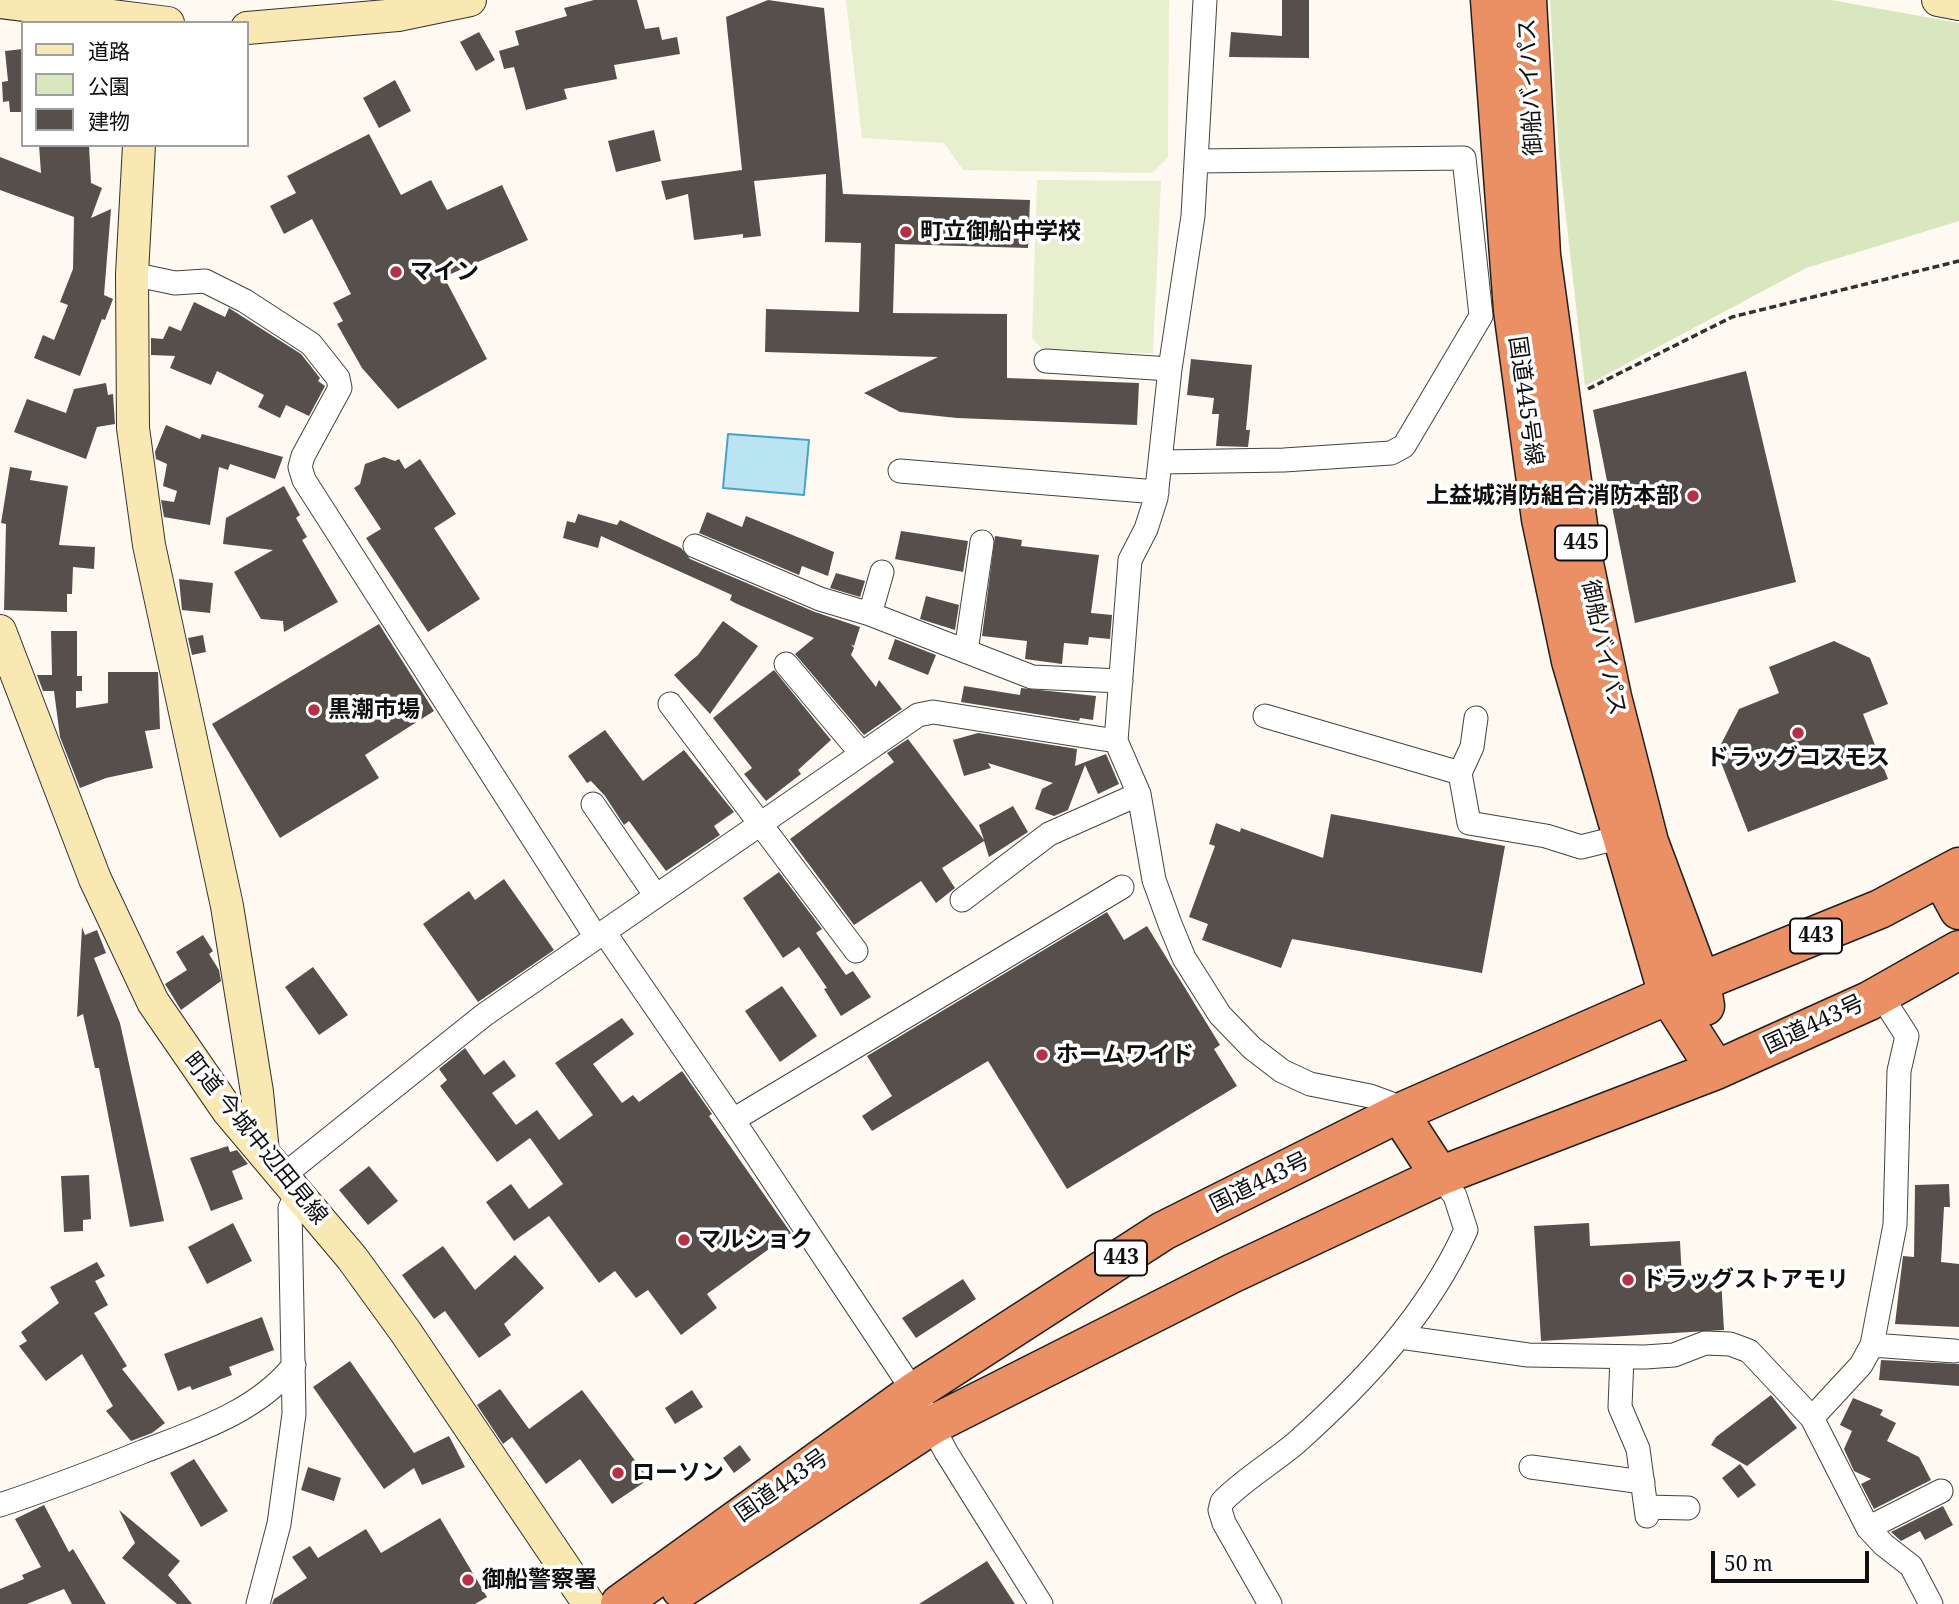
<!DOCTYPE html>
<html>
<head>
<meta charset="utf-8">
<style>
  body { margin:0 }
  #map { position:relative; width:1959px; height:1604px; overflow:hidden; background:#fefaf2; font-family:"Noto Serif","Noto Sans JP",serif }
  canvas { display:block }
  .legend { position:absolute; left:21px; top:21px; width:228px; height:126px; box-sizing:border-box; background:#fff; border:2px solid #9f9f9f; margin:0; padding:9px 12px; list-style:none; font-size:21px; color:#0f0f0f }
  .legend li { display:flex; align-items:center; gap:14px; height:35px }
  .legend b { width:35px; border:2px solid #9f9f9f }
  .scale { position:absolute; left:1711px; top:1551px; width:158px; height:32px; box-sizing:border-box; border:4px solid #0f0f0f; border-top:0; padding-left:9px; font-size:21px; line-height:24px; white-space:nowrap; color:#0f0f0f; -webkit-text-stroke:5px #fff; paint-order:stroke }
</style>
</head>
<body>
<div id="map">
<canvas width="1959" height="1604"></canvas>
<ul class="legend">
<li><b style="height:9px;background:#f9e8b2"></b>道路</li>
<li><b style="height:19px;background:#d8e7bd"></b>公園</li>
<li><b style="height:19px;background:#574f4c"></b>建物</li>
</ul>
<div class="scale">50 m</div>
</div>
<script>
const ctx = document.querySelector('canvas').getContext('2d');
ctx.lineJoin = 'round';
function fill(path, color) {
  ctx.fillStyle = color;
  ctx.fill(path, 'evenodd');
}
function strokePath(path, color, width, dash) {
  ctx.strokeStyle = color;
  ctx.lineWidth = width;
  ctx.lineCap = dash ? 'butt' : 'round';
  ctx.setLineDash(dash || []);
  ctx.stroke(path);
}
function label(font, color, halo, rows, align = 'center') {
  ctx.font = font + ' "Noto Serif","Noto Sans JP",serif';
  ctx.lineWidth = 7;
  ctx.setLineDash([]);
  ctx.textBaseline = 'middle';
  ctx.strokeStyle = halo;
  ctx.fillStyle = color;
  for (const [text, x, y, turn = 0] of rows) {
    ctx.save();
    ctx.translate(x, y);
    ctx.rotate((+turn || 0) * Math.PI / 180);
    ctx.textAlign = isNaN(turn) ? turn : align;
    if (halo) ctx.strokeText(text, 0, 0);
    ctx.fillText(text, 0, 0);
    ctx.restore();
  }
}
const green = new Path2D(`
  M1550 0H1831L1959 23V221L1806 268 1585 386 1559 155Z`);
const pitch = new Path2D(`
  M846 0H1169L1168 157 1152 173 963 170 944 143 862 138Z
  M1037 180 1161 181 1153 353 1045 352 1032 338Z`);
const water = new Path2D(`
  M728 434 809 440 804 495 723 488Z`);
const building = new Path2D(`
  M594 0H637L645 29 659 27 662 40 677 37 680 54 614 65 617 79 564 89 567 99 526 110 514 67 504 69 499 51 519 45 515 31 567 16 564 8Z
  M768 0 824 8 843 194 1030 200 1028 248 895 244 893 313 1007 314V378L1139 383 1137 425 957 418 900 412 864 393 938 357 765 352 766 309 859 312 861 243 825 242 826 174 754 181 761 236 743 238V234L694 240 688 194 666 200 661 181 742 170 726 17Z
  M1282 0H1309V58L1229 57 1231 32 1282 36Z
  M479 32 495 60 476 71 460 42Z
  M23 49V112H10L9 101 3 102 2 82 8 81 5 51Z
  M395 80 411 111 379 128 363 98Z
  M654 130 661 161 616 172 608 141Z
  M369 134 401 195 431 180 447 210 502 185 528 240 444 277 487 359 398 409 362 368 337 324 343 321 333 303 351 294 312 219 284 234 270 206 296 193 287 176Z
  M39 145H89L91 183 102 188 91 218 111 209 104 295 113 299 105 320 102 319 80 376 34 358 43 335 54 340 68 305 60 302 73 269 74 217 0 190V157L41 173Z
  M194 302 225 317 229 308 301 354 320 378 318 381 325 386 309 416 286 405 280 418 258 407 264 395 217 371 211 385 170 368 175 356 151 355V338L163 339 169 326 181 331Z
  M1191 359 1252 365 1246 430H1250L1248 447 1216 446 1219 414H1212L1214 398 1187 395Z
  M1746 371 1796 582 1635 623 1593 410Z
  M106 383 108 395 113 394 115 424 97 427 86 459 14 432 27 399 66 413 74 389Z
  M166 425 200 439 202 434 283 457 275 479 230 464 228 470 219 467 210 525 164 517 161 500 174 502 177 491 163 486 167 464 156 459 155 452Z
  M384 457 395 461 399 459 405 469 420 459 456 514 434 528 480 599 428 632 366 538 381 529 354 488 360 484 365 464Z
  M10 467 32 471 30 480 68 486 59 545 95 547 94 569 73 567 72 594H67V612L4 610 6 524 1 523Z
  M284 486 300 515 296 518 307 537 302 540 338 602 284 632 283 621 261 619 234 572 273 550 223 544 226 518Z
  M707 512 742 527 746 516 834 552 828 576 802 566 799 575 699 533Z
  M578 514 617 525 620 520 681 548 690 559 815 612 860 627 854 646 851 644 854 648 851 655 876 687 879 680 902 709 864 735 795 654 814 638 735 603 730 600 732 595 601 536 598 548 563 538 567 521 575 523Z
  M901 531 968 541 963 572 895 559Z
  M995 536 1022 540 1021 546 1099 555 1091 613 1112 615 1110 639 1089 637 1088 645 1064 643 1062 664 1025 659 1027 641 982 636Z
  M836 573 865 581 860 597 830 588Z
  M179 579 213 583 210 613 182 610Z
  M926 596 959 605 955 630 920 619Z
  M723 621 758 646 710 714 674 675 698 655Z
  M379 624 434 711 365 755 379 778 280 838 212 724Z
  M51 631H77V676H82V691H76V708L108 703V672H158L160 729 145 731 153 768 106 778 80 788 60 737 54 691H43L37 675H52Z
  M203 635 206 652 192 655 188 638Z
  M895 639 936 655 928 675 888 659Z
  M1834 641 1870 658 1888 704 1863 714 1888 779 1748 832 1717 752 1739 709 1779 693 1769 667Z
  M774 670 831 740 798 770 801 774 766 801 744 774 752 768 713 718Z
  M964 686 1020 695 1021 688 1096 696 1093 720 1080 718 1079 721 961 702Z
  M605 730 643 781 684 750 734 812 714 826 720 835 666 871 629 821 624 825 605 796 591 781 587 783 568 756Z
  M978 733 1077 749 1075 766 1106 754 1119 784 1098 794 1085 765 1068 810 1054 816 1035 809 1042 789 1053 783 988 763 991 768 964 776 953 740Z
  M908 739 984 840 979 825 1013 806 1028 832 989 857 984 841 942 868 955 888 936 903 921 881 854 925 790 839 894 762 887 753Z
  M1331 814 1505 846 1482 973 1292 939 1281 968 1202 940 1208 924 1189 917 1215 846 1209 844 1216 823 1240 832 1241 828 1323 858Z
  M779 872 822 929 816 933 846 975 853 971 871 997 841 1016 824 989 827 988 799 947 783 958 743 898Z
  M504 879 554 950 478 1002 423 924 469 891 475 900Z
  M1107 912 1124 940 1147 926 1220 1045 1214 1049 1237 1086 1067 1189 988 1061 872 1131 862 1116 892 1096 867 1056Z
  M82 927 85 935 97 930 106 953 94 958 120 1023 164 1221 130 1227 99 1068H95L83 1014 77 1017Z
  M203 935 213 951 209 954 219 970 221 981 181 1010 165 984 187 970 176 952Z
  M313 967 348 1015 319 1035 285 987Z
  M782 986 817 1036 780 1062 745 1011Z
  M622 1018 634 1034 593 1064 622 1103 633 1095 639 1102 682 1071 712 1114 709 1116 791 1233 707 1294 717 1308 681 1335 648 1290 636 1298 615 1271 599 1283 549 1216 514 1241 486 1202 511 1184 529 1209 563 1184 530 1138 497 1162 440 1086 447 1080 439 1069 465 1048 484 1075 504 1060 516 1076 492 1093 516 1125 537 1110 559 1140 593 1115 555 1063Z
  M228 1146 230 1152 237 1150 248 1164 232 1171 243 1199 211 1211 190 1158Z
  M369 1166 398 1201 368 1225 339 1190Z
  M89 1175 91 1219 83 1220V1231L64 1232 61 1176Z
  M1949 1184 1950 1207H1944L1941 1262 1959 1264V1327L1895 1324 1903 1256 1914 1257 1915 1185Z
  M233 1223 252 1261 207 1284 188 1247Z
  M1589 1223 1590 1246 1680 1241 1682 1280 1721 1278 1724 1330 1541 1341 1534 1226Z
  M443 1246 475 1290 515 1255 544 1288 504 1324 511 1335 479 1358 445 1311 434 1319 402 1275Z
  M97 1262 105 1276 95 1281 108 1305 94 1313 127 1366 122 1369 165 1423 152 1433 131 1441 106 1411 113 1406 82 1354 46 1381 19 1346 27 1341 21 1332 59 1303 50 1287Z
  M963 1279 976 1299 916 1338 902 1318Z
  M262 1317 274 1350 229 1367 232 1375 192 1390 190 1386 178 1391 164 1354Z
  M1881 1360 1959 1364V1386L1879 1380Z
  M350 1361 414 1453 449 1436 465 1467 422 1485 414 1468 384 1489 313 1387Z
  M500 1389 529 1429 582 1390 649 1479 612 1504 580 1459 546 1484 512 1437 503 1444 477 1405Z
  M692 1390 703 1407 675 1424 665 1408Z
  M1771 1395 1797 1428 1747 1466 1711 1445 1716 1437Z
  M1853 1398 1883 1410 1880 1415 1896 1423 1887 1441 1919 1457 1931 1480 1874 1509 1861 1484 1871 1479 1854 1471 1844 1449 1852 1431 1840 1425Z
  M740 1445 751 1460 734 1473 723 1458Z
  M194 1459 228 1511 201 1527 170 1473Z
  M1740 1464 1756 1485 1738 1498 1722 1478Z
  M308 1467 341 1478 334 1501 301 1490Z
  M44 1505 69 1552 73 1549 106 1604H72L64 1589 27 1604H0V1589L24 1579 22 1575 41 1567 15 1519Z
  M1943 1506 1953 1525 1925 1540 1920 1531 1901 1541 1891 1532Z
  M119 1510 180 1561 168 1575 192 1604H177L122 1558 135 1543Z
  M440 1518 487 1597 475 1604H272L274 1599 307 1578 292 1557 310 1546 318 1558 366 1529 381 1553Z
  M987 1561 1015 1604H919Z`);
const path = new Path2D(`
  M1588 389 1732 317 1959 261`);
const street = new Path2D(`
  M1205 0 1193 216 1170 369 1156 498 1146 529 1130 560 1116 741 1139 794 1154 880 1170 924 1184 958 1220 1015 1252 1048 1282 1071 1310 1084 1370 1096 1389 1103 1399 1113
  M132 274 175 283 205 281 245 301 311 344 338 378 340 388 303 456 300 467 304 480 596 937
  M1046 361 1170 369
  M1162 462 1284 460 1391 453 1404 446 1481 316 1464 158 1197 161
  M900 471 1157 492
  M695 546 820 599 870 614 1032 677 1121 681
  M870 614 882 572
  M966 651 982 542
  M786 664 861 753
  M670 704 856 951
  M1265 716 1460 773 1469 823 1546 836 1581 847 1621 837
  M1460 773 1472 747 1476 718
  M593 804 656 896
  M962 900 1049 834 1139 794
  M604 932 733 1120 914 1392 946 1452 1041 1604
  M733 1120 1122 887
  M284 1175 484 1015 918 715 933 712 1116 741
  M1400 1337 1528 1355 1645 1357 1674 1355 1705 1343 1730 1344 1749 1351 1812 1418 1868 1528 1884 1545 1911 1566 1931 1604
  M1872 1345 1954 1351
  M1622 1357 1620 1407 1638 1449 1647 1516
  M1812 1418 1861 1365 1872 1345 1895 1225 1899 1071 1907 1036 1880 994
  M1531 1467 1643 1482
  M0 1505C48 1489 95 1471 142 1452 196 1431 257 1412 294 1365
  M1646 1507 1688 1508
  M1868 1528 1941 1491
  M258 1604 279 1524 294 1414 290 1208 298 1192
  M1270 1604 1224 1523 1220 1510 1222 1502C1240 1482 1275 1461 1297 1442 1364 1382 1428 1314 1466 1230L1455 1196 1440 1176`);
const secondary = new Path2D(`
  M1938 0 1959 4
  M0 2 168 23
  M247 28 398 15 470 0
  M139 145 132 274 133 428 149 545 227 906 257 1092 263 1152
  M0 631 95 879 153 1002 228 1111 352 1258 405 1331 589 1604`);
const highway = new Path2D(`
  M1490 0 1513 310 1541 519 1571 661 1668 995 1716 1070
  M1527 0 1541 255 1582 554 1612 697 1649 842 1701 982 1705 1006
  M1941 877 1959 910
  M1399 1113 1440 1176
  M681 1589 932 1425 1231 1274 1440 1176 1716 1070 1869 1001 1959 950
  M620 1604 914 1392 1163 1231 1399 1113 1668 995 1880 909 1959 867`);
const markers = [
  [906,232,7,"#b63048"],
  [396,272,7,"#b63048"],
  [1693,496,7,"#b63048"],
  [314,710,7,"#b63048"],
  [1798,733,7,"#b63048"],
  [1042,1055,7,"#b63048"],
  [684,1240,7,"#b63048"],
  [1628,1280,7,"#b63048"],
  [618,1473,7,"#b63048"],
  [468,1580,7,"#b63048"]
];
const shields = [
  [1581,543,52],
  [1816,936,52],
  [1121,1258,52]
];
const shieldNames = [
  ["445",1581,543],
  ["443",1816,936],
  ["443",1121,1258]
];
const streetNames = [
  ["御船バイパス",1531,87,-93],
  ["国道445号線",1525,401,82],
  ["御船バイパス",1603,648,78],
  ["国道443号",1814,1025,-25],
  ["町道 今城中辺田見線",255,1139,51],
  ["国道443号",1260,1183,-26],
  ["国道443号",782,1486,-35]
];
const poiNames = [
  ["町立御船中学校",920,232],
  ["マイン",410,272],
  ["上益城消防組合消防本部",1679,496,"right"],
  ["黒潮市場",328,710],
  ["ドラッグコスモス",1798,758,"center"],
  ["ホームワイド",1056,1055],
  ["マルショク",698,1240],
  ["ドラッグストアモリ",1642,1280],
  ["ローソン",632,1473],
  ["御船警察署",482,1580]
];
fill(green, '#d8e7bd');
fill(pitch, '#e8efcf');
fill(water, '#bae4f2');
strokePath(water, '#46a2c4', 2);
fill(building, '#574f4c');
strokePath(street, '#424242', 25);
strokePath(secondary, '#313131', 34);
strokePath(highway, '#202020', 41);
strokePath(path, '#313131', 3.5, [7, 3.5]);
strokePath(street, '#fff', 23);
strokePath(secondary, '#f9e8b2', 32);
strokePath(highway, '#ea9064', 38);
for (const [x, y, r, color] of markers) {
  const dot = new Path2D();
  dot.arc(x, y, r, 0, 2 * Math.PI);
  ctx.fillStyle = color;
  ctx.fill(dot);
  strokePath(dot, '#fff', 2.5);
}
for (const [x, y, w] of shields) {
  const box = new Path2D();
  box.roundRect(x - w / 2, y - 17.5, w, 35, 5);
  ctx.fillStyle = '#fff';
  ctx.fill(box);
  strokePath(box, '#0f0f0f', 2);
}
label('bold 21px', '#0f0f0f', null, shieldNames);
label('23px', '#0f0f0f', '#fff', streetNames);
label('bold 23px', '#0f0f0f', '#fff', poiNames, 'left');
</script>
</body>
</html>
